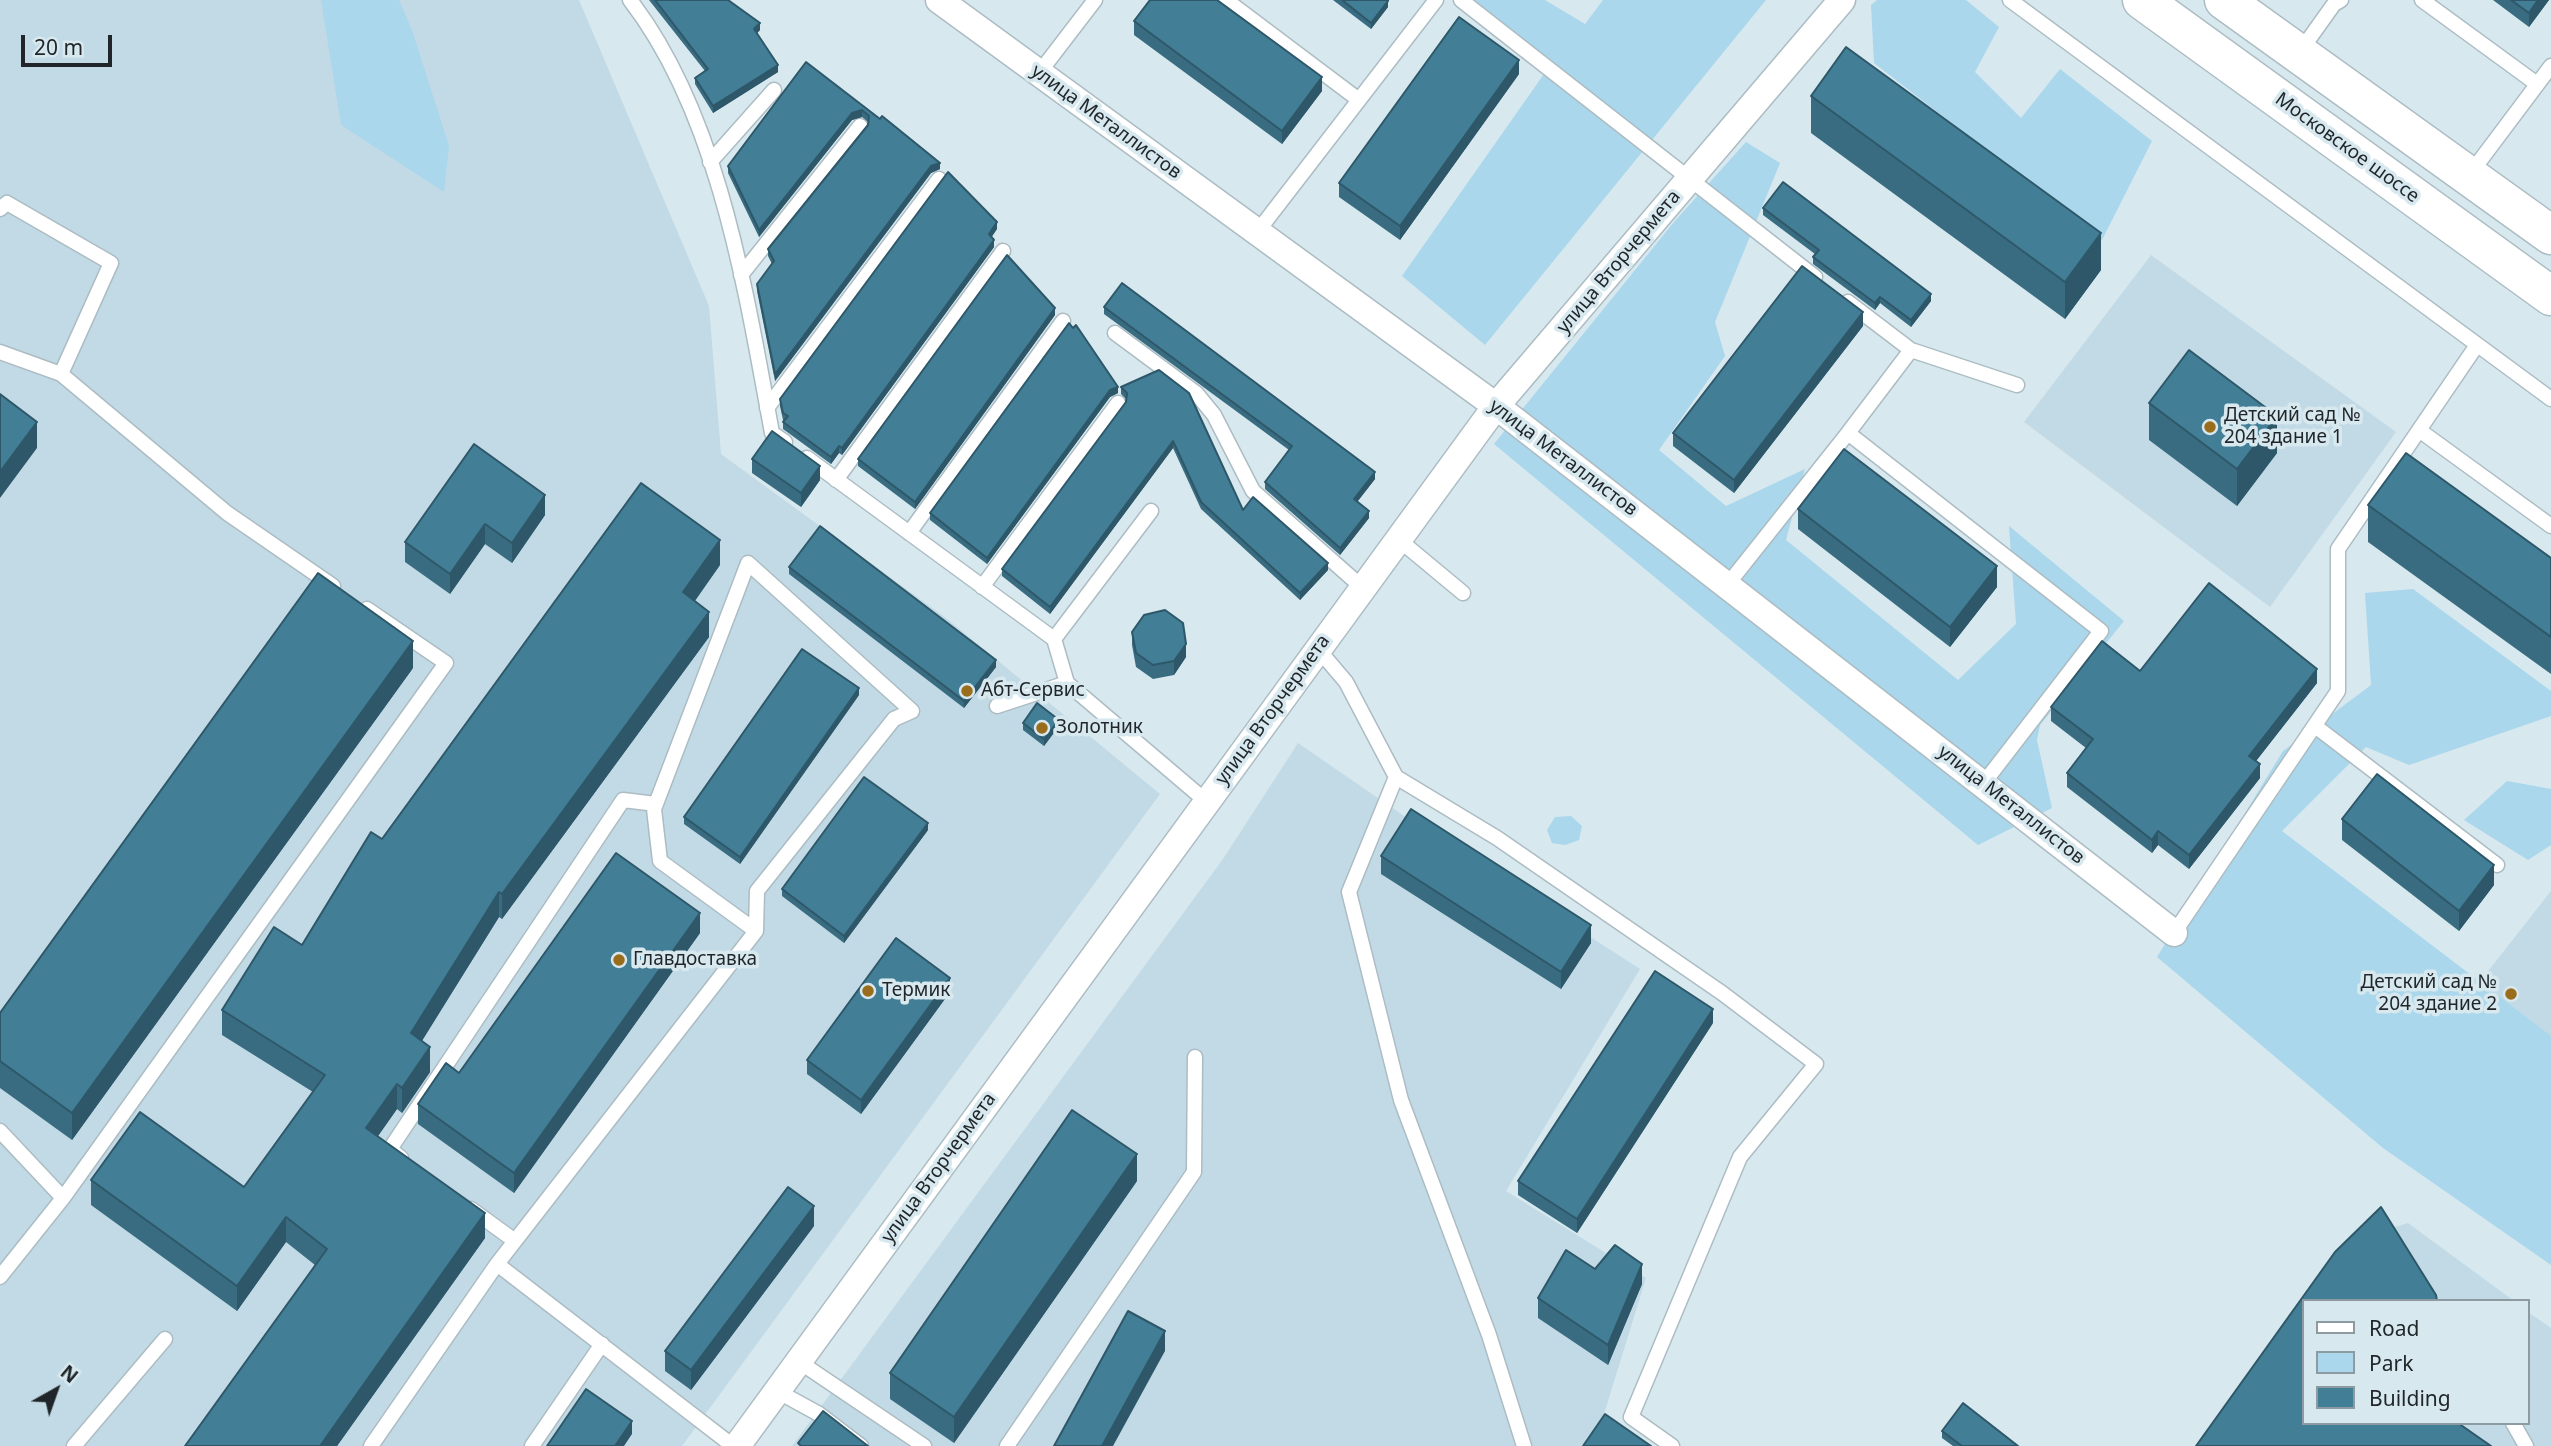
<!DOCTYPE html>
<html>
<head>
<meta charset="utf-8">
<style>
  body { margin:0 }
  #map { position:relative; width:2551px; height:1446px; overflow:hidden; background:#d7e8ef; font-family:"Noto Sans",sans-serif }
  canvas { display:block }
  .legend { position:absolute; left:2302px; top:1299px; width:228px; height:126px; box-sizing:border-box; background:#d7e8ef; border:2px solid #8d9a9f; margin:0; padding:9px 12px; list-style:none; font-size:21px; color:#1f2528 }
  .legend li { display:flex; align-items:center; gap:14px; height:35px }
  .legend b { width:35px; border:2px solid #8d9a9f }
  .north { position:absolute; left:21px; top:1355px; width:70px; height:70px; -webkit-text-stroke:5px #d7e8ef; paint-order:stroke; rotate:40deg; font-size:19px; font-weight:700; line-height:28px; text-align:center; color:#1f2528 }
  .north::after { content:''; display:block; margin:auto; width:24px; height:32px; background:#1f2528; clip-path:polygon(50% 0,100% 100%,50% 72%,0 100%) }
  .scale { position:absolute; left:21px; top:35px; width:91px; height:32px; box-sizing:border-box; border:4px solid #1f2528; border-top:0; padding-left:9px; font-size:21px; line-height:24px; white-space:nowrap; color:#1f2528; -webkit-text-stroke:5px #d7e8ef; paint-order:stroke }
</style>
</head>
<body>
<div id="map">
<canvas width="2551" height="1446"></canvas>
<ul class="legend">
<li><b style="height:9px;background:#fff"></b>Road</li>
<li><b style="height:19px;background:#aad7eb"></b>Park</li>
<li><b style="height:19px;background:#427e96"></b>Building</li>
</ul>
<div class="north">N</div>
<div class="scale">20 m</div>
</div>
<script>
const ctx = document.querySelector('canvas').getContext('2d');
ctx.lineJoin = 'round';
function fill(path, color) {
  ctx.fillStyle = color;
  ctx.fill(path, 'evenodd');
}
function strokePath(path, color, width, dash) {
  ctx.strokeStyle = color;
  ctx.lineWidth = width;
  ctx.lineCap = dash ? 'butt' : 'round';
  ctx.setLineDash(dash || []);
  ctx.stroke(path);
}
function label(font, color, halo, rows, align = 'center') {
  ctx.font = font + ' "Noto Sans",sans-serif';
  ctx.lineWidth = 7;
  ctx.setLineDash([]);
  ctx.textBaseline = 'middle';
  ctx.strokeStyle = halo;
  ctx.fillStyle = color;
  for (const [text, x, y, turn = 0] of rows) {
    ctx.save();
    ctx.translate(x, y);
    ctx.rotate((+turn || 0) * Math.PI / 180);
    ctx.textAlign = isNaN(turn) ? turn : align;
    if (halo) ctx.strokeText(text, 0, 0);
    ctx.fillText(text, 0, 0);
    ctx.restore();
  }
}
const built = new Path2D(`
  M0 0H579L709 306 721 454 946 618 1160 794 682 1446H0Z
  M2151 255 2396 432 2270 607 2024 422Z
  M1298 743 1420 827 1640 969 1506 1191 1646 1278 1604 1414 1651 1446H792L1223 859Z
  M2551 891V1211L2390 1096Z
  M2408 1223 2514 1301H2310L2388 1229Z
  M2528 1312 2551 1328V1446H2205L2304 1423H2528Z`);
const green = new Path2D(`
  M321 0H399L412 30 449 146 444 192 341 125Z
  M1463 0H1545L1585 24 1603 0H1766L1485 345 1402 276 1544 74 1459 4Z
  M1877 0H1966L1999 27 1975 72 2021 118 2060 69 2152 141 2102 240 1874 63 1871 5Z
  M1746 142 1780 163 1715 322 1725 356 1659 450 1726 506 1805 469 1786 540 1958 680 2016 624 2009 526 2124 621 2040 725 2037 740 2052 808 1978 845 1494 444 1674 222Z
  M2413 589 2551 691V716L2409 765 2366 747 2282 831 2551 1036V1265L2383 1148 2157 957 2283 751 2371 685 2365 593Z
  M2507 781 2551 789V845L2528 860 2464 820Z
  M1571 816 1582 826 1579 840 1565 845 1552 843 1547 830 1555 817Z`);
const lane = new Path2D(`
  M630 0C719 115 746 292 772 433L785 442
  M1226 0 1359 100
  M1461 0 1815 277
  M2010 0 2551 399
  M2422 0 2537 84
  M2299 53 2334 4 2341 0
  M1039 73 1095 0
  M710 162 774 90
  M2470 174 2551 66
  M0 209 7 203 111 263 61 374 0 352
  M1258 231 1436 0
  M741 275 860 126
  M1115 333 1196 393 1214 415 1253 491 1363 588
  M1911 350 2017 385
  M61 374 227 513 333 586
  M767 408 939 179
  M2419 430 2551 526
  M1848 433 1911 350 1848 302
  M807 458 1054 639
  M836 480 1003 251
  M1151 511 1054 639 1067 683 1207 802
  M909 533 1063 321
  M1398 539 1463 593
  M1728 584 1848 433 2101 631 1983 784
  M982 587 1118 403
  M1318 649 1346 682 1396 777 1497 838 1722 993 1816 1064 1740 1157 1631 1417 1672 1446
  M997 706 1067 683
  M2315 726 2497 865
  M1396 777 1349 892 1401 1100 1489 1335 1524 1446
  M2174 933 2338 691V549L2477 345
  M0 1131 63 1198 0 1277
  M401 1158 390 1149 623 800 656 804
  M63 1198 446 663 367 609
  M471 1209 515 1241
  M798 1361 924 1446
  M777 1391 819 1414 861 1446
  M2513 1423 2526 1446
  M74 1446 165 1339
  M371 1446 497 1264
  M532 1446 602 1344
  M733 1446 497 1264 756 931 660 861 654 809 748 563 912 711 894 719 757 891 756 931
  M1007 1446 1194 1172 1195 1057`);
const street = new Path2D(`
  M939 0 1496 406 2174 933
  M737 1446 1496 406 1842 0`);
const primary = new Path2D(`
  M2142 0 2551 296
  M2224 0 2551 235`);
const wall = new Path2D(`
  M649 0H728L760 30 757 33 778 72 713 113 695 84V78L705 71Z
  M1333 0H1388V7L1371 29Z
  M2493 0H2549L2529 27Z
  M1134 21 1322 91 1282 144 1134 35Z
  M806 62 940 169 931 173 775 381 757 291V284L772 264 768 256V249L868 125V122L862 117 852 120 759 237 728 173V166Z
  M1519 74 1400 240 1339 197V183Z
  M1811 96 2101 270 2065 319 1811 133Z
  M1763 208 1931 301 1911 327 1880 303 1875 310 1813 264V257L1815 254 1763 215Z
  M997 229 991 237 994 247 842 455 839 453 831 464 783 429V422L784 420H783L780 406V399Z
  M1104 307 1375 479 1357 502 1369 518 1340 555 1265 489V482L1289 450 1104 314Z
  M1055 315 915 509 858 466V459Z
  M1863 326 1734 493 1673 446V433Z
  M1073 328 1118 393 1110 397 987 564 930 520V513Z
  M1121 387 1243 510 1328 570 1300 600 1201 509 1173 448 1050 614 1002 576V569L1126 402V399L1121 394Z
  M2149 403 2277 453 2237 506 2149 440Z
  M474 444 545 515 512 563 485 544 450 594 405 562V542Z
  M752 459 820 480 801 507 752 473Z
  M2368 505 2551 558V674L2368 542Z
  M1798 509 1997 587 1950 647 1798 529Z
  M720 565 695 601 709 637 502 919 499 917 422 1041 430 1072 402 1113 397 1109 378 1136 485 1238 337 1446H185L315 1265 286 1242 237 1311 91 1205V1180L244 1187 313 1092 222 1035V1010L302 945 382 839Z
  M789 567 996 667 964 708 789 574Z
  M1132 632 1186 657 1174 675 1153 679 1136 667 1132 645Z
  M413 668 72 1140 0 1088V1013Z
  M2140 671 2317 683 2256 761 2260 778 2189 869 2158 845 2152 853 2067 787V773L2086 748 2051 721V707Z
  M859 695 740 864 684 824V817Z
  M1023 723 1059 726 1044 746 1023 730Z
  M2342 819 2494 885 2459 931 2342 840Z
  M928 830 844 943 782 896V889Z
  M1381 856 1591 943 1561 989 1381 874Z
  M700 933 514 1193 418 1124V1104L459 1073Z
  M950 992 861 1114 807 1074V1060Z
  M1713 1023 1577 1233 1518 1195V1181Z
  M1137 1181 954 1443 890 1399V1373Z
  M814 1226 691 1390 665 1371V1351Z
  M1595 1269 1642 1284 1608 1365 1538 1318V1298Z
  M1942 1431 2018 1446H1953L1942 1438Z`);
const shadedWall = new Path2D(`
  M2538 0H2549L2529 27V13Z
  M1388 1V7L1371 29V23Z
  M760 23V30L754 36V29Z
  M1519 60V74L1400 240V226Z
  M778 65V72L713 113V106Z
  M1322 77V91L1282 144V131Z
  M862 110V117L852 120 759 237V230L852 113Z
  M940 163V169L931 173 775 381V374L931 166Z
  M997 222V229L989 241V234Z
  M2101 233V270L2065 319V282Z
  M994 240V247L842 455V448Z
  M1931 294V301L1911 327V320Z
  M1880 297V303L1875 310V303Z
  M1055 308V315L915 509V502Z
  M1863 312V326L1734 493V480Z
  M1118 387V393L1110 397 987 564V558L1110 390Z
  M2277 416V453L2237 506V469Z
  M37 422V448L0 498V472Z
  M1173 441V448L1050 614V607Z
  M839 446V453L831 464V457Z
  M820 466V480L801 507V493Z
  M1375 472V479L1354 506V499Z
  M545 495V515L512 563V543Z
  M1369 511V518L1340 555V548Z
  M485 524V544L450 594V574Z
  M720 540V565L683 617V592Z
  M1328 563V570L1300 600V593Z
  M1997 566V587L1950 647V627Z
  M709 612V637L502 919V894Z
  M413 641V668L72 1140V1113Z
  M1186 644V657L1174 675V661Z
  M996 660V667L964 708V701Z
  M2317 669V683L2249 770V756Z
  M859 688V695L740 864V857Z
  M1059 720V726L1044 746V739Z
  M2260 764V778L2189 869V855Z
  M928 823V830L844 943V936Z
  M2158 831V845L2152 853V840Z
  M2494 865V885L2459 931V911Z
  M499 892V917L411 1058V1033Z
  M700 913V933L514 1193V1173Z
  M1591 925V943L1561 989V972Z
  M950 978V992L861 1114V1100Z
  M1713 1009V1023L1577 1233V1219Z
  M430 1047V1072L402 1113V1088Z
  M397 1084V1109L366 1153V1128Z
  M1137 1154V1181L954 1443V1417Z
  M814 1206V1226L691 1390V1370Z
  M485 1213V1238L337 1446H320Z
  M286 1217V1242L237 1311V1286Z
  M1642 1264V1284L1608 1365V1345Z
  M1165 1331V1351L1113 1446H1102Z
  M632 1421V1434L624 1446H615Z`);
const building = new Path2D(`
  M655 0H728L760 23 754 29 778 65 713 106 695 78 708 69Z
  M1150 0H1217L1322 77 1282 131 1134 21Z
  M1342 0H1388V1L1371 23Z
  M2511 0H2538L2529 13Z
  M1459 17 1519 60 1400 226 1339 183Z
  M1846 47 2101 233 2065 282 1811 96Z
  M806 62 880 119 882 116 940 163 931 166 775 374 757 284 774 261 768 249 868 125 869 116 862 110 852 113 759 230 728 166Z
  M948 172 997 222 989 234 994 240 842 448 839 446 831 457 783 422 788 416 783 413 780 399Z
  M1783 182 1931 294 1911 320 1880 297 1875 303 1813 257 1819 250 1763 208Z
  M1007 255 1055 308 915 502 858 459Z
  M1802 266 1863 312 1734 480 1673 433Z
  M1122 283 1375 472 1354 499 1369 511 1340 548 1265 482 1292 446 1104 307Z
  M1069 323 1073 328 1076 325 1118 387 1110 390 987 558 930 513Z
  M2189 350 2277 416 2237 469 2149 403Z
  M1159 370 1189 393 1243 510 1253 497 1328 563 1300 593 1201 502 1173 441 1050 607 1002 569 1126 402 1127 393 1121 387Z
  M0 394 37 422 0 472Z
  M772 431 820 466 801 493 752 459Z
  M474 444 545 495 512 543 485 524 450 574 405 542Z
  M1844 449 1997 566 1950 627 1798 509Z
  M2406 453 2551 558V637L2368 505Z
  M641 483 720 540 683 592 709 612 502 894 499 892 411 1033 430 1047 402 1088 397 1084 366 1128 485 1213 320 1446H185L327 1249 286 1217 237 1286 91 1180 140 1112 244 1187 325 1075 222 1010 274 927 302 945 371 832 382 839Z
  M820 526 996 660 964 701 789 567Z
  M318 573 413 641 72 1113 0 1061V1013Z
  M2209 583 2317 669 2249 756 2260 764 2189 855 2158 831 2152 840 2067 773 2093 739 2051 707 2102 641 2140 671Z
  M1165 610 1183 623 1186 644 1174 661 1153 665 1136 653 1132 632 1144 615Z
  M802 649 859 688 740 857 684 817Z
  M1037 703 1059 720 1044 739 1023 723Z
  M2377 774 2494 865 2459 911 2342 819Z
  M864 777 928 823 844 936 782 889Z
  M1411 809 1591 925 1561 972 1381 856Z
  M616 853 700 913 514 1173 418 1104 446 1063 459 1073Z
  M896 938 950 978 861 1100 807 1060Z
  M1655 971 1713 1009 1577 1219 1518 1181Z
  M1072 1110 1137 1154 954 1417 890 1373Z
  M788 1187 814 1206 691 1370 665 1351Z
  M2381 1207 2436 1295 2437 1301H2304V1423H2458L2491 1446H2196L2335 1252Z
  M1615 1245 1642 1264 1608 1345 1538 1298 1566 1250 1595 1269Z
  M1128 1311 1165 1331 1102 1446H1054Z
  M586 1389 632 1421 615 1446H547Z
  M1963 1403 2018 1446H1962L1942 1431Z
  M823 1411 868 1446H801L798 1443Z
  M1605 1414 1651 1446H1583Z`);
const markers = [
  [2210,427,7,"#996d1c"],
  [967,691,7,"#996d1c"],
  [1042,728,7,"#996d1c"],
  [619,960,7,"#996d1c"],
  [868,991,7,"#996d1c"],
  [2511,994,7,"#996d1c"]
];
const streetNames = [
  ["улица Металлистов",1106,122,36],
  ["Московское шоссе",2347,148,36],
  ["улица Вторчермета",1619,262,-50],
  ["улица Металлистов",1563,458,37],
  ["улица Вторчермета",1273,710,-54],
  ["улица Металлистов",2011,805,38],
  ["улица Вторчермета",939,1168,-54]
];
const poiNames = [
  ["Детский сад №",2224,416],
  ["204 здание 1",2224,438],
  ["Абт-Сервис",981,691],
  ["Золотник",1056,728],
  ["Главдоставка",633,960],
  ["Детский сад №",2497,983,"right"],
  ["204 здание 2",2497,1005,"right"],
  ["Термик",882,991]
];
fill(built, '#c2dae5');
fill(green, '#aad7eb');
strokePath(lane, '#acbcc3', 17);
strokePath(street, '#acbcc3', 29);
strokePath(primary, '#acbcc3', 41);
strokePath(lane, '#fff', 14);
strokePath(street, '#fff', 26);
strokePath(primary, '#fff', 38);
fill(wall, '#396c81');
fill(shadedWall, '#2e5869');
fill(building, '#427e96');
strokePath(building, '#2e5869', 2);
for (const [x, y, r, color] of markers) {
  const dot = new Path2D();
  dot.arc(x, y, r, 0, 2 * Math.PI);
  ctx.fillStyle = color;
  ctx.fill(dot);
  strokePath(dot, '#d7e8ef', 2.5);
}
label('19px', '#1f2528', '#d7e8ef', streetNames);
label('19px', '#1f2528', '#d7e8ef', poiNames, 'left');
</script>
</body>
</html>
